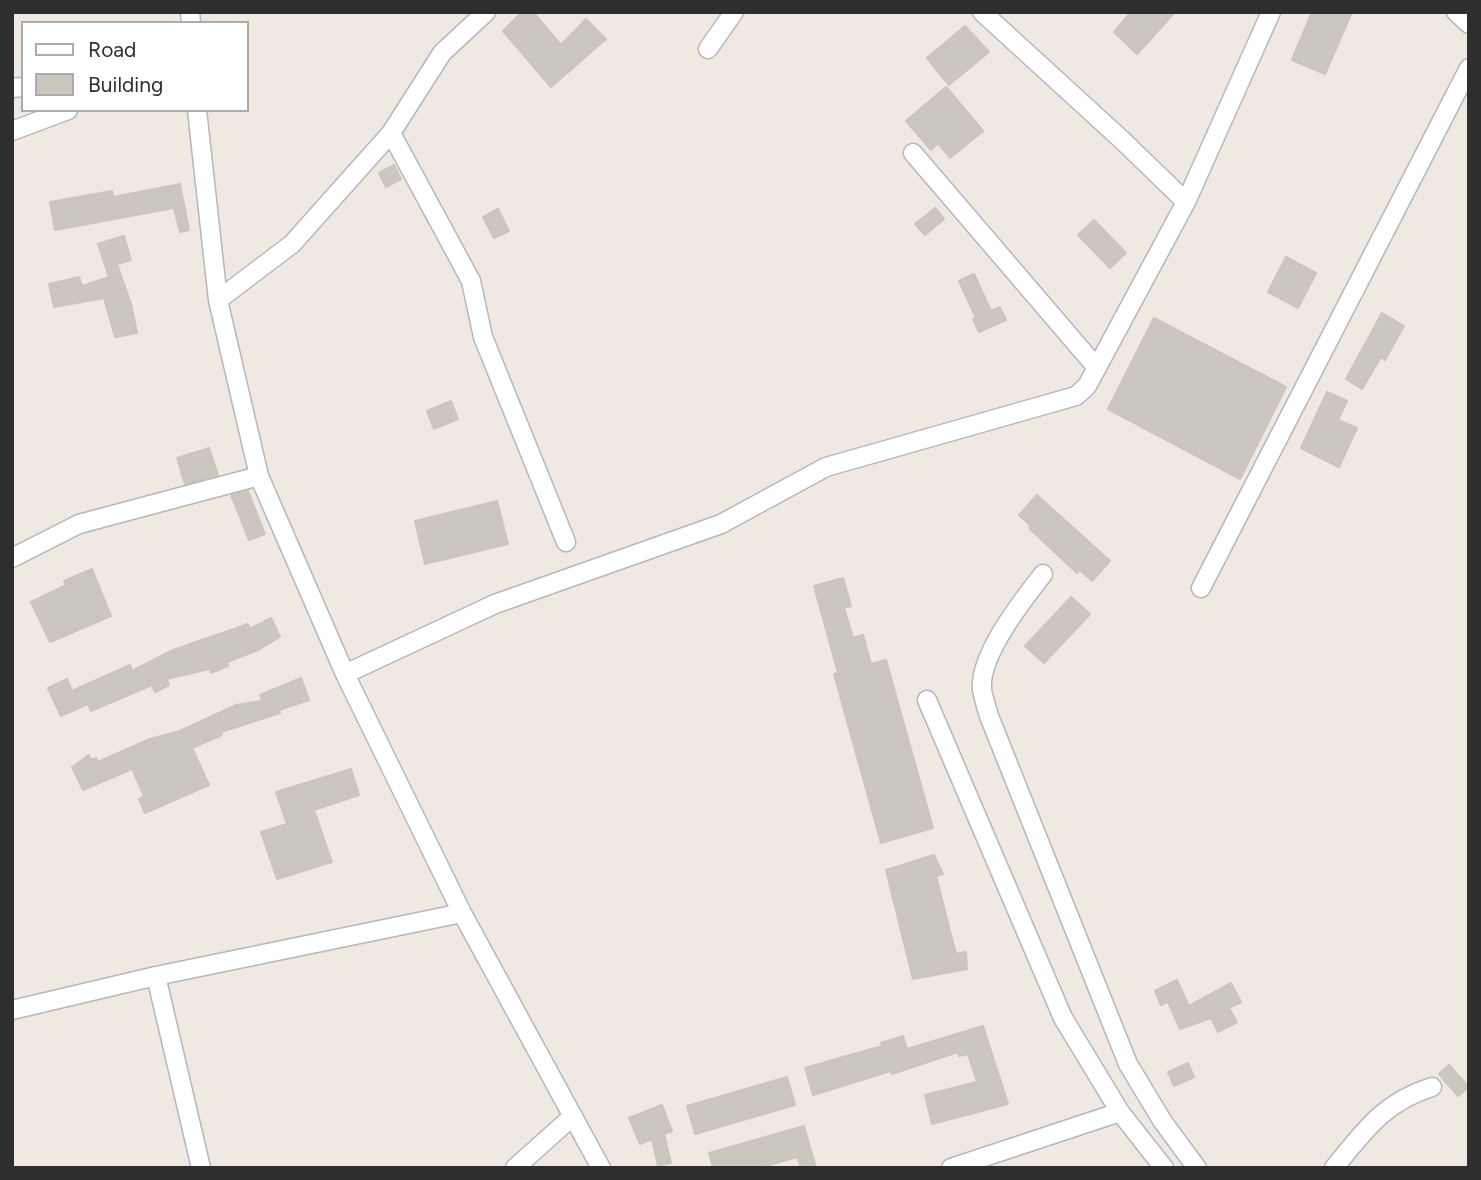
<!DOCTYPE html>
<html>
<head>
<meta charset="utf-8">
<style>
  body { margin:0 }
  #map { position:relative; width:1481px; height:1180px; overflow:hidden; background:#efe9e1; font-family:Figtree,sans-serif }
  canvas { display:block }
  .frame { position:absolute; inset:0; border:14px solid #2e2e2e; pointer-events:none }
  .legend { position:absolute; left:21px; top:21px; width:228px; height:91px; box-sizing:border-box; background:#fff; border:2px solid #ababab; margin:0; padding:9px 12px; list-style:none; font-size:21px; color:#2e2e2e }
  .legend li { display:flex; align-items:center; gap:14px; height:35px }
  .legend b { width:35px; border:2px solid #ababab }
</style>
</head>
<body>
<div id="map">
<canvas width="1481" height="1180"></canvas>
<div class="frame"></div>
<ul class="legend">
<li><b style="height:9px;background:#fff"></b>Road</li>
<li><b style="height:19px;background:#cbc7bf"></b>Building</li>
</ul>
</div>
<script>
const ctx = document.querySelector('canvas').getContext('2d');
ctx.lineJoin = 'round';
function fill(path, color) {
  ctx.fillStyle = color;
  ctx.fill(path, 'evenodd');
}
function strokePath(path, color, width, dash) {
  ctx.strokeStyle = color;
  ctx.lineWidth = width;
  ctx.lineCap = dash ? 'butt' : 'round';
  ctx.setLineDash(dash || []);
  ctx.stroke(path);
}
const building = new Path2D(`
  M522 12H533L561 45 586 19 606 39 551 87 503 31Z
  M1131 12H1175L1137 54 1114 32Z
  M1312 12H1352L1325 74 1292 60Z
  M965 26 989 52 949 85 927 58Z
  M946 87 983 131 950 158 938 143 931 150 906 121Z
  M394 165 401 179 386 187 379 173Z
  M180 184 189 230 180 232 174 208 55 230 50 202 112 191 113 197Z
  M935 208 944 219 925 235 915 224Z
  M498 209 509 231 494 238 483 217Z
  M1094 220 1126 253 1110 268 1078 235Z
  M124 236 131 260 117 264 131 304 137 333 115 337 104 298 54 307 49 284 79 277 82 286 109 277 98 244Z
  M1286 257 1316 273 1298 308 1268 292Z
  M974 274 991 311 1000 307 1006 320 979 332 973 319 976 318 959 281Z
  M1382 313 1404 326 1385 360 1381 357 1362 389 1346 379Z
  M1154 318 1286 387 1240 479 1108 409Z
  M1327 392 1347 401 1338 420 1357 428 1339 467 1301 448Z
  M451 401 458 419 434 429 427 411Z
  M209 448 218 475 185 484 177 458Z
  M248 491 265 534 249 540 231 495Z
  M1037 495 1110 561 1092 581 1080 570 1077 573 1029 528 1031 526 1019 515Z
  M497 501 508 544 425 564 415 521Z
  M92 569 111 616 50 642 31 602 66 585 64 581Z
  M843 578 851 606 844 608 853 638 863 635 871 664 886 660 933 828 881 843 834 674 838 673 814 586Z
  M1071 597 1090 614 1044 663 1025 646Z
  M271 618 280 637 258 650 227 662 228 666 211 673 210 669 167 679 169 685 155 692 152 685 91 711 88 704 61 716 48 688 67 679 72 691 130 665 132 671 173 650 248 624 250 629Z
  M301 678 309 700 279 710 280 713 221 732 222 735 192 748 209 785 145 813 139 799 144 796 132 769 83 790 72 767 89 755 91 760 96 758 98 762 150 739 180 731 236 705 262 701 260 695Z
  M351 769 359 795 314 810 332 862 277 879 261 832 287 824 276 792Z
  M934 855 943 874 936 876 956 954 966 952 967 969 913 979 886 870Z
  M1177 980 1189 1006 1231 983 1241 1002 1229 1008 1237 1022 1218 1032 1211 1018 1180 1029 1168 1002 1161 1005 1155 991Z
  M983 1026 1008 1104 932 1124 925 1095 977 1082 968 1054 959 1056 958 1052 892 1074 891 1071 813 1095 805 1068 882 1046 881 1043 903 1036 907 1049Z
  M1188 1063 1194 1077 1174 1086 1168 1072Z
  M1449 1065 1469 1087 1458 1096 1439 1074Z
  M787 1077 795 1105 695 1134 687 1106Z
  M662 1105 672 1131 664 1134 671 1163 658 1166 652 1139 640 1144 629 1118Z
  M804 1126 816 1168H801L797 1157 759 1168H713L709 1153Z`);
const minor = new Path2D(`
  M190 12 191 23
  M982 12 1122 140 1186 202
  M1456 12 1469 24
  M708 49 734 12
  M12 88 23 87
  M197 110 218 300 259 476 345 674 462 913 601 1168
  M12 131 68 110
  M391 133 471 281 483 337 566 542
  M913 153 1097 368
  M218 300 292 244 391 133 442 53 486 12
  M12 558 79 524 259 476
  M1043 574C1023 600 979 655 982 689 983 698 987 708 989 716L1128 1064 1163 1122 1197 1168
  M1201 588 1469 68
  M345 674 495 604 721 524 826 467 1076 396 1087 386 1186 202 1271 12
  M927 700 1063 1018 1120 1112 1164 1168
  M156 976 201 1168
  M12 1010 156 976 462 913
  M515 1168 573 1116
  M951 1168 1120 1112
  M1334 1168C1365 1130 1384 1102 1432 1087`);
fill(building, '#cbc7bf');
strokePath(building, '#cbc5ba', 2);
strokePath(minor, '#b4b7c1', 21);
strokePath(minor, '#fff', 18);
</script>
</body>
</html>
